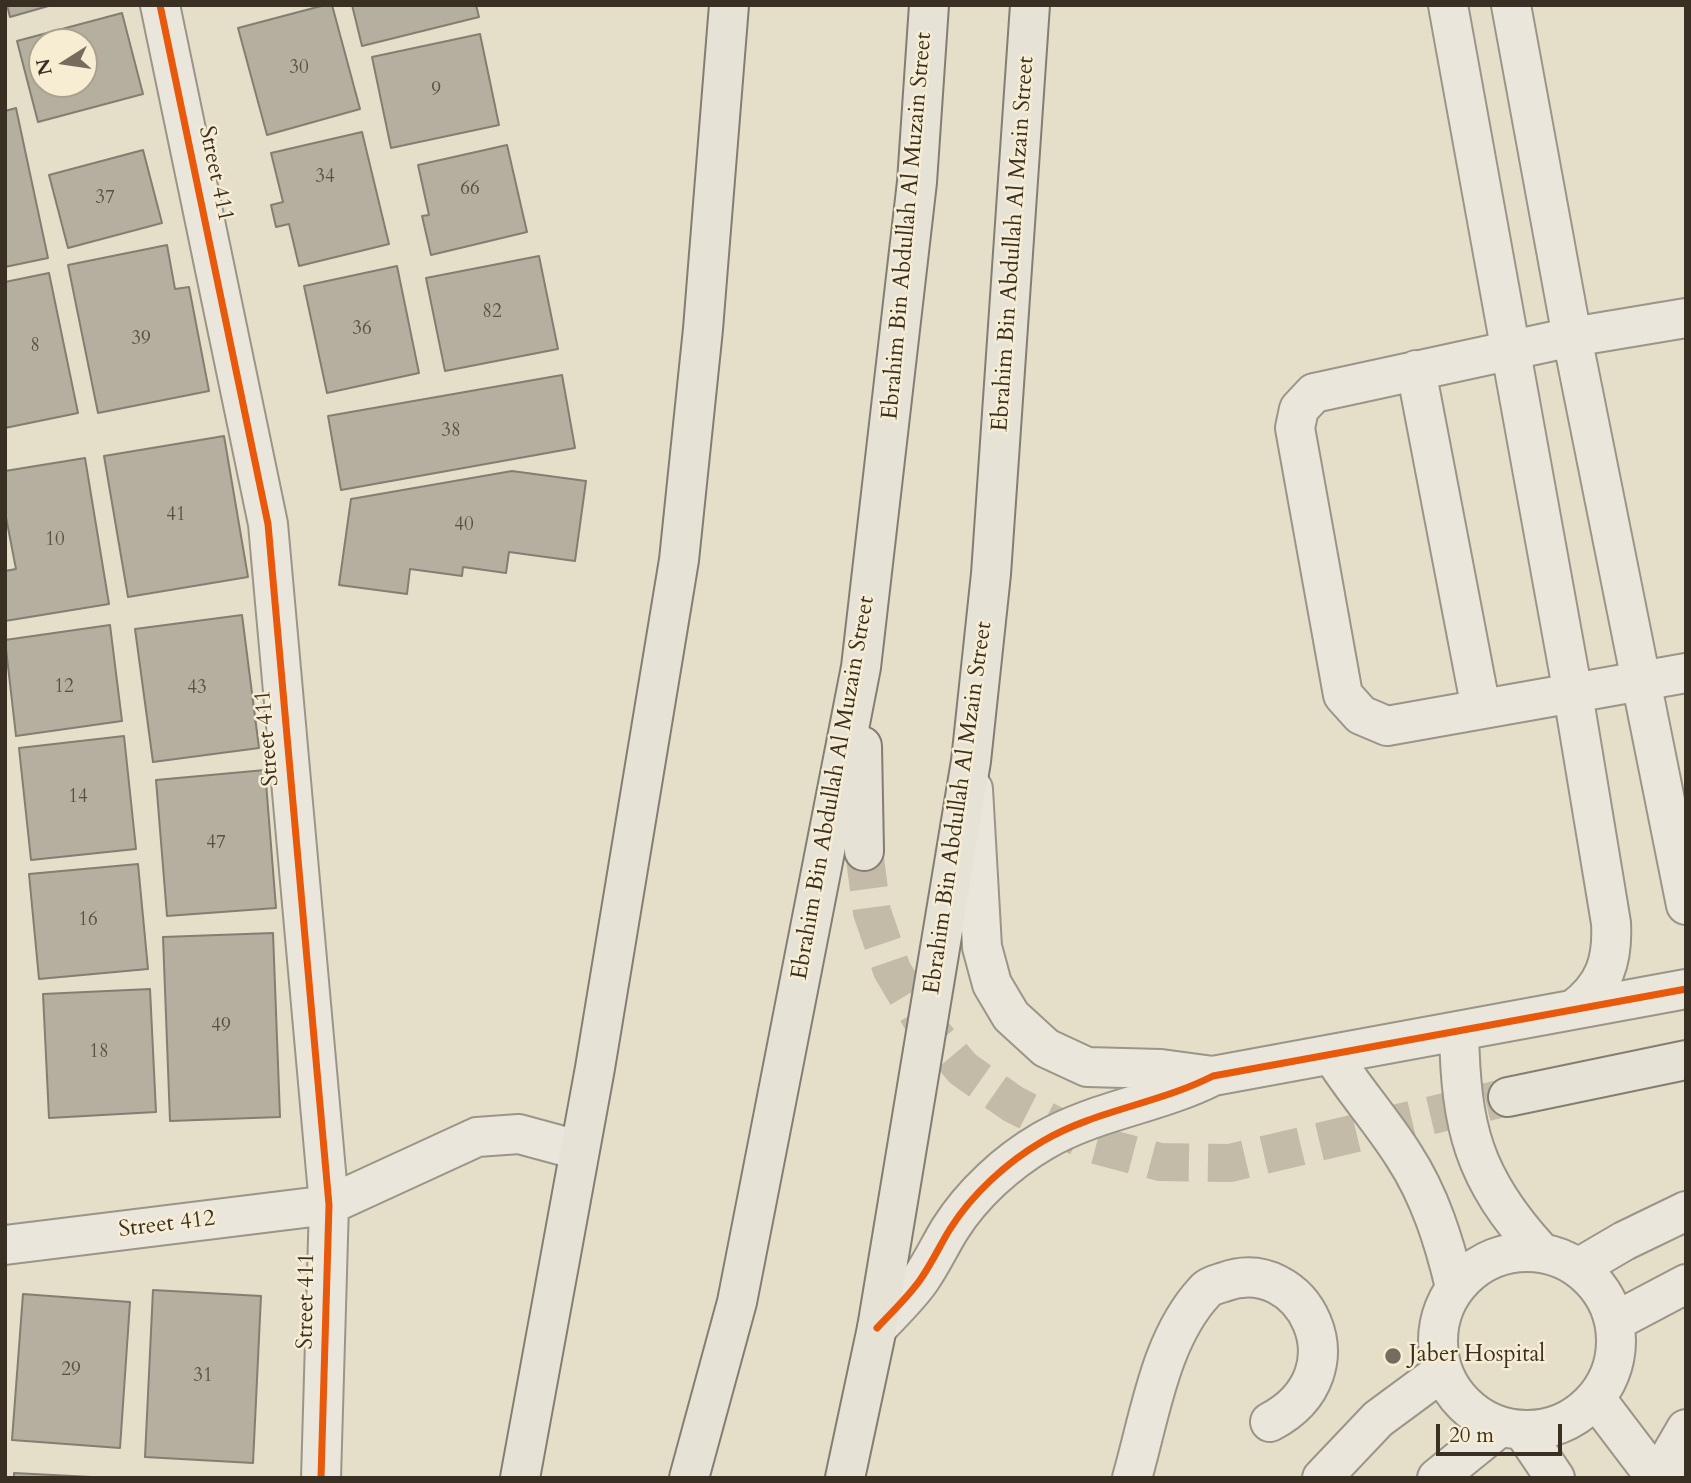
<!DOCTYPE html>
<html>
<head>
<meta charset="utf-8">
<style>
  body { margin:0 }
  #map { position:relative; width:1691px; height:1483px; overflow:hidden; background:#e5dec8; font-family:Cardo,serif }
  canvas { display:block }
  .frame { position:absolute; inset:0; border:7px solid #3a2f23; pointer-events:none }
  .north { position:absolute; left:28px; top:28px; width:70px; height:70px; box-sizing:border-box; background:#f6edd3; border:2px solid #aba18d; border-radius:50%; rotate:258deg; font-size:19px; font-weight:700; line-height:28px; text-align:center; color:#3a2f23 }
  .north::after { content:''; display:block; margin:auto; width:24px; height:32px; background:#766c5d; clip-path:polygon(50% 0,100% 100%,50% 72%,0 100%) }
  .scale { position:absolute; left:1436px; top:1424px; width:126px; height:32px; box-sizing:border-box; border:4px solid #3a2f23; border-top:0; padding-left:9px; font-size:21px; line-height:24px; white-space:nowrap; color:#3a2f23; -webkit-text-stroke:5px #f6edd3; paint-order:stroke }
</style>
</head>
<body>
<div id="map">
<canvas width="1691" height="1483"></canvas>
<div class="frame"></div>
<div class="north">N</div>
<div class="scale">20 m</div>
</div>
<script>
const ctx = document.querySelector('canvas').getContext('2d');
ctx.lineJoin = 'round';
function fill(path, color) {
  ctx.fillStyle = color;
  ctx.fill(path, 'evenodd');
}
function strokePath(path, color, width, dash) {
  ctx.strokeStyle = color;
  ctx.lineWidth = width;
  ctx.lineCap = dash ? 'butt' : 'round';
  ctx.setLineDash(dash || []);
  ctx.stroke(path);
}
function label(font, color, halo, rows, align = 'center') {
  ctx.font = font + ' Cardo,serif';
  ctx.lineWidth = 5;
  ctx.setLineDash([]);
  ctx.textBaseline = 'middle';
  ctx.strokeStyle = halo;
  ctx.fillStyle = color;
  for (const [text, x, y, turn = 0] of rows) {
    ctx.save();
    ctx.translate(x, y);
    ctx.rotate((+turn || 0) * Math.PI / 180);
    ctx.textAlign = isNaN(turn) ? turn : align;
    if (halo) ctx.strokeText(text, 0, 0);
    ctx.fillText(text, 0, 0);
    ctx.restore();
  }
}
const building = new Path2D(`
  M7 5H52L10 17Z
  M325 5H332L360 109 267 135 238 28Z
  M352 5H476L479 17 362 46Z
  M122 13 143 94 38 122 17 41ZM42 42H84V84H42Z
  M480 34 499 125 391 148 372 57Z
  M16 108 48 258 5 267V111Z
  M362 132 389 244 299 266 289 224 276 227 271 205 283 202 271 153Z
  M507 145 527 232 431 255 422 216 429 215 418 165Z
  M143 150 162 223 68 248 49 175Z
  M167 245 175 289 189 287 209 391 98 413 68 265Z
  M539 256 558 349 445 371 426 278Z
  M397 266 419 373 327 393 304 286Z
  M49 273 78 413 5 428V282Z
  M562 375 575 448 341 490 328 416Z
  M224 436 248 577 128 597 104 456Z
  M85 458 109 604 5 621V571L16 569 5 512V471Z
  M512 471 586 481 575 561 509 552 506 573 463 567 462 576 410 569 407 594 339 585 351 499Z
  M242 615 259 748 153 762 135 629Z
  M110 625 122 721 16 736 5 640Z
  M124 736 136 849 31 860 19 748Z
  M265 770 276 908 167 916 156 780Z
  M138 864 148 969 39 979 29 874Z
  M273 933 280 1117 170 1121 163 937Z
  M150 989 156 1112 49 1118 43 994Z
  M153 1290 261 1296 253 1463 145 1457Z
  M23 1294 130 1302 120 1448 12 1440Z
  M14 1473 111 1478H14Z`);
const majorTunnel = new Path2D(`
  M864 851 872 912 892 970 923 1022 963 1069 1013 1104 1092 1144 1160 1162 1230 1163 1508 1097`);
const minor = new Path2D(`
  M160 5 268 524 329 1205 321 1478
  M1448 5 1573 694 1611 923C1613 960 1605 986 1574 1009
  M1511 5 1572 337 1686 905
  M1686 318 1572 337 1314 393 1299 409 1295 428 1343 695 1361 715 1387 726 1686 673
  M1416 370 1481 709
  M973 789 982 947 992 984 1011 1016 1046 1048 1087 1067 1161 1069 1213 1076
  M1459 1032C1461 1127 1473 1178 1539 1250
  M1332 1055C1354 1090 1382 1121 1404 1156 1430 1196 1444 1241 1455 1287
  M5 1245 329 1205 477 1137 519 1134 578 1150
  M1438 1341a89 89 0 1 1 178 0a89 89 0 1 1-178 0Z
  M1578 1268 1624 1241 1686 1211
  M1614 1322 1686 1284
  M877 1328C892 1312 908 1297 920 1280 932 1263 940 1245 950 1229 972 1194 1007 1162 1043 1141 1096 1110 1158 1104 1213 1076L1686 989
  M1596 1399 1656 1478
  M1524 1432 1555 1478
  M1132 1478C1150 1416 1160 1339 1205 1291 1209 1286 1218 1284 1224 1282 1302 1253 1365 1372 1270 1422
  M1322 1478 1378 1419 1443 1371
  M1437 1478 1500 1427
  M1667 1478 1672 1453 1686 1429`);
const major = new Path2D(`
  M862 746 864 851
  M1508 1097 1686 1060
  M520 1478 595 1068 679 560 703 329 729 5
  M689 1478 737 1302 861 667 917 182 929 5
  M845 1478 877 1328 971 761 991 574 1030 5`);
const cycleway = new Path2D(`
  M160 5 268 524 329 1205 321 1478
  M877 1328C892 1312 908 1297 920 1280 932 1263 940 1245 950 1229 972 1194 1007 1162 1043 1141 1096 1110 1158 1104 1213 1076L1686 989`);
const markers = [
  [1393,1356,9,"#766c5d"]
];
const numberNames = [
  ["30",299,69],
  ["9",436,91],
  ["34",325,178],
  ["66",470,190],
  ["37",105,199],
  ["82",492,313],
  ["36",362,330],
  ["39",141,340],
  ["8",35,347],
  ["38",451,432],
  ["41",176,516],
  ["40",464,526],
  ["10",55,541],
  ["12",64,688],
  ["43",197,689],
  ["14",78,798],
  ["47",216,844],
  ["16",88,921],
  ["49",221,1027],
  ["18",99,1053],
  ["29",71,1371],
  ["31",203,1377]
];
const streetNames = [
  ["Street 411",215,174,78],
  ["Ebrahim Bin Abdullah Al Muzain Street",908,226,-85],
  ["Ebrahim Bin Abdullah Al Mzain Street",1014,244,-86],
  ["Street 411",268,738,-95],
  ["Ebrahim Bin Abdullah Al Muzain Street",834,788,-80],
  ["Ebrahim Bin Abdullah Al Mzain Street",959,808,-82],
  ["Street 412",167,1225,-7],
  ["Street 411",307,1301,-89]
];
const poiNames = [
  ["Jaber Hospital",1409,1356]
];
fill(building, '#b5afa0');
strokePath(building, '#837e71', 2);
strokePath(majorTunnel, '#c3bba7', 38, [38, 19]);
strokePath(minor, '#9b9588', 42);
strokePath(major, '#837e71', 42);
strokePath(minor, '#eae6db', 38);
strokePath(major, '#e6e2d6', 38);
strokePath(cycleway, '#e8590c', 7);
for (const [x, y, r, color] of markers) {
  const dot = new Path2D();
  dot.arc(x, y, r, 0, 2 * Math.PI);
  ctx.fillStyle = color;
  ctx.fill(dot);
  strokePath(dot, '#f6edd3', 2.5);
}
label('19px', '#594f42', null, numberNames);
label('23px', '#3a2f23', '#f6edd3', streetNames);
label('23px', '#3a2f23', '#f6edd3', poiNames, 'left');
</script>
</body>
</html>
